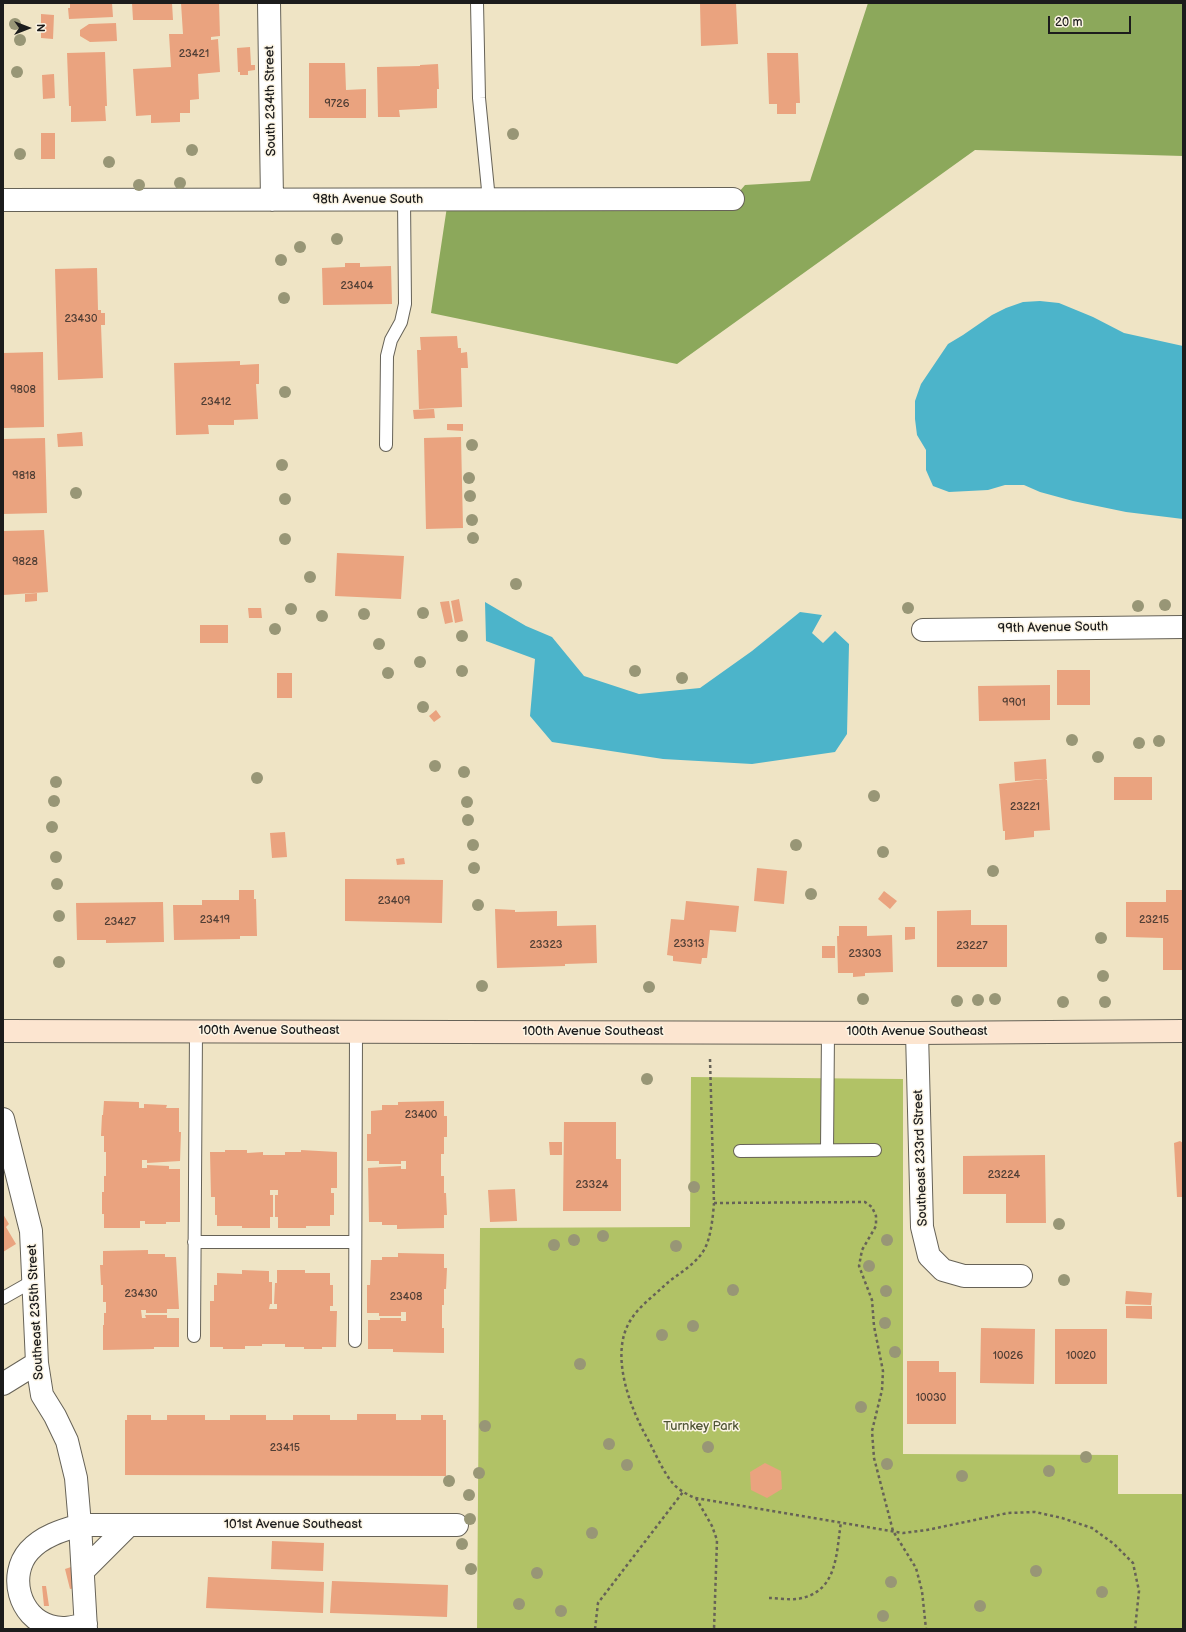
<!DOCTYPE html>
<html>
<head>
<meta charset="utf-8">
<style>
  body { margin:0 }
  #map { position:relative; width:1186px; height:1632px; overflow:hidden; background:#efe4c5; font-family:"Balsamiq Sans",sans-serif }
  canvas { display:block }
  .frame { position:absolute; inset:0; border:4px solid #1c1c1c; pointer-events:none }
  .north { position:absolute; left:8px; top:8px; width:40px; height:40px; -webkit-text-stroke:3px #fcf5e5; paint-order:stroke; rotate:90deg; font-size:11px; font-weight:700; line-height:16px; text-align:center; color:#1c1c1c }
  .north::after { content:''; display:block; margin:auto; width:14px; height:18px; background:#1c1c1c; clip-path:polygon(50% 0,100% 100%,50% 72%,0 100%) }
  .scale { position:absolute; left:1048px; top:16px; width:83px; height:18px; box-sizing:border-box; border:2px solid #1c1c1c; border-top:0; padding-left:5px; font-size:12px; line-height:14px; white-space:nowrap; color:#1c1c1c; -webkit-text-stroke:3px #fcf5e5; paint-order:stroke }
</style>
</head>
<body>
<div id="map">
<canvas width="1186" height="1632"></canvas>
<div class="frame"></div>
<div class="north">N</div>
<div class="scale">20 m</div>
</div>
<script>
const ctx = document.querySelector('canvas').getContext('2d');
ctx.lineJoin = 'round';
function fill(path, color) {
  ctx.fillStyle = color;
  ctx.fill(path, 'evenodd');
}
function strokePath(path, color, width, dash) {
  ctx.strokeStyle = color;
  ctx.lineWidth = width;
  ctx.lineCap = dash ? 'butt' : 'round';
  ctx.setLineDash(dash || []);
  ctx.stroke(path);
}
function label(font, color, halo, rows, align = 'center') {
  ctx.font = font + ' "Balsamiq Sans",sans-serif';
  ctx.lineWidth = 3;
  ctx.setLineDash([]);
  ctx.textBaseline = 'middle';
  ctx.strokeStyle = halo;
  ctx.fillStyle = color;
  for (const [text, x, y, turn = 0] of rows) {
    ctx.save();
    ctx.translate(x, y);
    ctx.rotate((+turn || 0) * Math.PI / 180);
    ctx.textAlign = isNaN(turn) ? turn : align;
    if (halo) ctx.strokeText(text, 0, 0);
    ctx.fillText(text, 0, 0);
    ctx.restore();
  }
}
const green = new Path2D(`
  M691 1077 903 1079V1454L1118 1455V1494H1183V1629H477L480 1228 690 1227Z`);
const forest = new Path2D(`
  M868 3H1183V156L975 150 677 364 431 313 448 200 733 199 745 185 810 181Z`);
const water = new Path2D(`
  M1040 301 1059 303 1093 317 1124 333 1183 346V519L1126 512 1073 501 1040 492 1024 485H1005L988 490 949 492 933 486 926 470V450L917 435 915 419V401L921 384 948 344 963 335 992 315 1006 308 1023 302Z
  M485 602 526 626 552 637 584 676 639 694 700 688 752 651 800 612 822 615 812 633 823 643 835 631 849 644 847 734 835 752 752 764 663 759 552 742 530 716 535 659 486 641Z`);
const building = new Path2D(`
  M70 3H112L113 17 69 19 68 8H70Z
  M132 3H172L173 20H133Z
  M181 3H219L220 36 211 37V40L218 39 220 72 198 74 199 99 190 100V113H180V122L151 123V115L136 116 133 69 171 67 169 34H183Z
  M718 3H736L738 44 701 46 700 4Z
  M41 14 54 15 53 39 41 38Z
  M116 23 117 41 90 42 80 36V30L89 24Z
  M250 47 251 65H255V70L248 71V75H240V72H238L237 48Z
  M105 52 107 106H105L106 121 71 122V106H69L67 53Z
  M767 53H798L800 103H796V114H777V104H769Z
  M309 63H345L346 90 366 89V118H309Z
  M438 64 439 89H437V108L399 110 400 117H378L377 67 420 66V65Z
  M54 74 55 98 43 99 42 75Z
  M41 133H55V159H41Z
  M345 263H360V267L391 266 392 304 323 305 322 268 345 267Z
  M97 268 98 310H101V313H105V325H101L103 378 58 380 55 269Z
  M457 336 458 348H461V353L467 352 468 368H461L462 407 419 409 417 350H421L420 337Z
  M43 352 44 427 3 428V353Z
  M240 361V365L259 364V384H256L258 419 234 420V425H208L209 434 176 435 174 363Z
  M434 409 435 418 414 419 413 410Z
  M447 424H463V431L447 430Z
  M82 432 83 446 58 447 57 434Z
  M461 437 463 528 426 529 424 438Z
  M45 438 47 513 3 514V439Z
  M44 530 48 592 3 595V531Z
  M337 553 404 556 401 599 335 596Z
  M37 593V601L25 602V594Z
  M459 599 463 621 455 623 451 601Z
  M449 601 453 622 445 624 440 602Z
  M248 608H261L262 618H249Z
  M200 625H228V643H200Z
  M1057 670H1090V705H1057Z
  M277 673H292V698H277Z
  M1050 685V720L979 721 978 686Z
  M436 710 441 717 434 722 429 716Z
  M1046 759 1047 779H1045L1047 780 1050 830 1034 831V837L1005 840V831H1003L999 784 1044 779 1015 781 1014 762Z
  M1114 777H1152V800H1114Z
  M285 832 287 857 272 858 270 833Z
  M404 858 405 864 397 865 396 859Z
  M757 868 787 871 784 904 754 901Z
  M345 879 443 880 442 923 345 921Z
  M239 890H254V899H256L257 936H240V939L174 940 173 905H202V900H239Z
  M1166 890H1183V970H1163V938L1126 937V902H1166Z
  M884 891 897 901 890 909 878 899Z
  M686 901 739 906 736 932 710 930 707 958H702L701 964 673 961V956L667 955 671 919 684 920Z
  M163 902 164 942 106 943V940H77L76 903Z
  M495 909 515 910V912L557 911V926L596 925 597 963 565 964V966L497 968Z
  M971 910V925H1007V967H937V911Z
  M839 926H867V936L892 935 893 972 865 973V976L853 977V973H838L837 936H839Z
  M905 927H915V939L905 940Z
  M822 946H835V958H822Z
  M104 1101 139 1102V1108H144V1104L167 1105 166 1108H179V1132H181L180 1161 147 1163V1160H142V1168H147V1165L169 1166V1169H180V1222H166V1224H145V1221H140V1228H104V1214H102V1192H104V1176H106V1152H104V1136H101L102 1115H103Z
  M444 1101V1116H447V1137H444V1154H441V1176H444V1193H446L447 1215H444V1228L397 1229V1225H382V1222H369L368 1168 401 1166V1169H406V1161H401V1164H379V1161H367V1134H371V1111L382 1110V1105H398V1102Z
  M564 1122H616V1159H621V1211H563Z
  M1180 1141 1183 1143V1197H1177L1174 1143Z
  M549 1142H562V1155H550Z
  M225 1150H247V1153L263 1152V1155H285V1152H301V1150L337 1152V1188H331V1193H334V1215H330V1226H306V1228H278V1217H275V1195H278V1190H270V1195H273V1217H270V1228H242V1226H217V1215H215V1197H211L210 1152H225Z
  M1045 1155 1046 1223H1006V1194H963V1156Z
  M515 1189 517 1221 490 1222 488 1190Z
  M3 1214 9 1224 6 1227 16 1244 3 1252Z
  M148 1250V1254H165V1257H176L179 1309H167V1313H146V1310H141L142 1318H146L145 1315H167V1318H179V1347H154V1349L103 1350V1325H104V1313H106V1302H103V1285H101L100 1265H103V1251Z
  M398 1253 444 1254V1268H447L446 1289H444V1305H442V1328H444V1353L393 1352V1349H368V1320H380V1318H401V1321H406V1312H401V1316H379V1313H367V1285H370L371 1260H382V1257H398Z
  M242 1270 269 1271V1282H272V1304H270L269 1309H277V1304H274L275 1283H277V1270H305V1273H330V1285H333V1306H330V1311H337L336 1347H322V1349H304V1347H285V1344H262V1346H245V1349H223V1347H210V1301H214V1285H217V1273L242 1274Z
  M1126 1291 1152 1293 1151 1305 1125 1304Z
  M1126 1306H1152V1319L1126 1318Z
  M981 1328 1035 1329 1034 1384 980 1383Z
  M1055 1329H1107V1384H1055Z
  M907 1361H939V1372H956V1424H907Z
  M357 1414H396V1420H421V1415H443V1420H446V1476L125 1475V1420H127V1415H151V1420H167V1415H205V1420H230V1415H266V1420H293V1415H330V1420H357Z
  M765 1463 781 1471 782 1489 767 1498 751 1490 750 1472Z
  M272 1541 324 1543 323 1571 271 1569Z
  M71 1567 76 1588 70 1589 65 1569Z
  M208 1577 324 1582 323 1613 206 1608Z
  M332 1581 448 1585 447 1617 330 1613Z
  M42 1586H46L49 1606H44Z`);
const path = new Path2D(`
  M710 1059 714 1203C713 1216 711 1238 704 1250 695 1265 679 1273 666 1284 654 1296 639 1306 630 1321 610 1354 629 1405 646 1436 654 1450 661 1468 671 1481 677 1489 686 1494 695 1498L903 1533 927 1530 1008 1513 1035 1512 1062 1518 1092 1528 1114 1544 1133 1563 1139 1591 1135 1629
  M714 1203 865 1202 872 1207 876 1216V1226L862 1250 859 1266 872 1300 874 1326 883 1371 882 1390 872 1431 874 1458 893 1531 916 1568 922 1591 926 1629
  M696 1498 712 1526 717 1540 714 1629
  M769 1598C778 1598 789 1600 797 1599 838 1593 836 1554 841 1522
  M595 1629 598 1603 683 1492`);
const lane = new Path2D(`
  M477 3 479 98 489 200
  M386 445 387 356 391 340 401 322 405 304 404 200
  M827 1150 828 1032
  M740 1151 875 1150
  M194 1242H355
  M3 1298 33 1281
  M194 1336 196 1031
  M355 1341 356 1031`);
const street = new Path2D(`
  M269 3 272 200
  M3 200 733 199
  M923 630 1183 627
  M917 1033 922 1227 929 1256 943 1270 964 1276H1021
  M3 1119 31 1231 37 1363 42 1395 55 1416 67 1441 76 1478 80 1525 86 1629
  M3 1384 37 1363
  M83 1571 129 1525
  M86 1624C74 1627 63 1630 50 1626 19 1617 8 1575 29 1551 42 1536 63 1530 80 1525H457`);
const secondary = new Path2D(`
  M3 1031 917 1033 1183 1031`);
const trees = [
  [15,24],
  [20,40],
  [17,72],
  [513,134],
  [192,150],
  [20,154],
  [109,162],
  [180,183],
  [139,185],
  [337,239],
  [300,247],
  [281,260],
  [284,298],
  [285,392],
  [472,445],
  [282,465],
  [469,478],
  [76,493],
  [470,496],
  [285,499],
  [472,520],
  [473,538],
  [285,539],
  [310,577],
  [516,584],
  [1165,605],
  [1138,606],
  [908,608],
  [291,609],
  [423,613],
  [364,614],
  [322,616],
  [275,629],
  [462,636],
  [379,644],
  [420,662],
  [462,671],
  [635,671],
  [388,673],
  [682,678],
  [423,707],
  [1072,740],
  [1159,741],
  [1139,743],
  [1098,757],
  [435,766],
  [464,772],
  [257,778],
  [56,782],
  [874,796],
  [54,801],
  [467,802],
  [468,820],
  [52,827],
  [473,845],
  [796,845],
  [883,852],
  [56,857],
  [474,868],
  [993,871],
  [57,884],
  [811,894],
  [478,905],
  [59,916],
  [1101,938],
  [59,962],
  [1103,976],
  [482,986],
  [649,987],
  [863,999],
  [995,999],
  [978,1000],
  [957,1001],
  [1063,1002],
  [1105,1002],
  [647,1079],
  [694,1187],
  [1059,1224],
  [603,1236],
  [574,1240],
  [887,1240],
  [554,1245],
  [676,1246],
  [869,1266],
  [1064,1280],
  [733,1290],
  [886,1291],
  [885,1323],
  [693,1326],
  [662,1335],
  [895,1352],
  [580,1364],
  [861,1407],
  [485,1426],
  [609,1444],
  [708,1447],
  [1086,1457],
  [887,1464],
  [627,1465],
  [1049,1471],
  [479,1473],
  [962,1476],
  [449,1481],
  [469,1495],
  [470,1519],
  [592,1533],
  [462,1544],
  [471,1569],
  [1036,1571],
  [537,1573],
  [891,1582],
  [1102,1592],
  [519,1604],
  [980,1606],
  [561,1611],
  [883,1616]
];
const numberNames = [
  ["23421",194,54],
  ["9726",337,104],
  ["23404",357,286],
  ["23430",81,319],
  ["9808",23,390],
  ["23412",216,402],
  ["9818",24,476],
  ["9828",25,562],
  ["9901",1014,703],
  ["23221",1025,807],
  ["23409",394,901],
  ["23419",215,920],
  ["23215",1154,920],
  ["23427",120,922],
  ["23313",689,944],
  ["23323",546,945],
  ["23227",972,946],
  ["23303",865,954],
  ["23400",421,1115],
  ["23224",1004,1175],
  ["23324",592,1185],
  ["23430",141,1294],
  ["23408",406,1297],
  ["10026",1008,1356],
  ["10020",1081,1356],
  ["10030",931,1398],
  ["23415",285,1448]
];
const streetNames = [
  ["South 234th Street",271,101,-91],
  ["98th Avenue South",368,200],
  ["99th Avenue South",1053,628,-1],
  ["100th Avenue Southeast",269,1031],
  ["100th Avenue Southeast",593,1032],
  ["100th Avenue Southeast",917,1032],
  ["Southeast 233rd Street",921,1158,-92],
  ["Southeast 235th Street",36,1312,-93],
  ["101st Avenue Southeast",293,1525]
];
const parkNames = [
  ["Turnkey Park",701,1427]
];
fill(green, '#b1c266');
fill(forest, '#8ca85b');
fill(water, '#4cb4ca');
fill(building, '#eaa37f');
strokePath(lane, '#666257', 14);
strokePath(street, '#666257', 24);
strokePath(secondary, '#666257', 24);
strokePath(path, '#666257', 2.5, [3, 3]);
strokePath(lane, '#fff', 12);
strokePath(street, '#fff', 22);
strokePath(secondary, '#fce5d0', 22);
ctx.fillStyle = '#989676';
for (const [x, y] of trees) {
  ctx.beginPath();
  ctx.arc(x, y, 6, 0, 2 * Math.PI);
  ctx.fill();
}
label('11px', '#503e35', null, numberNames);
label('13px', '#1c1c1c', '#fcf5e5', streetNames);
label('13px', '#505636', '#fcf5e5', parkNames);
</script>
</body>
</html>
